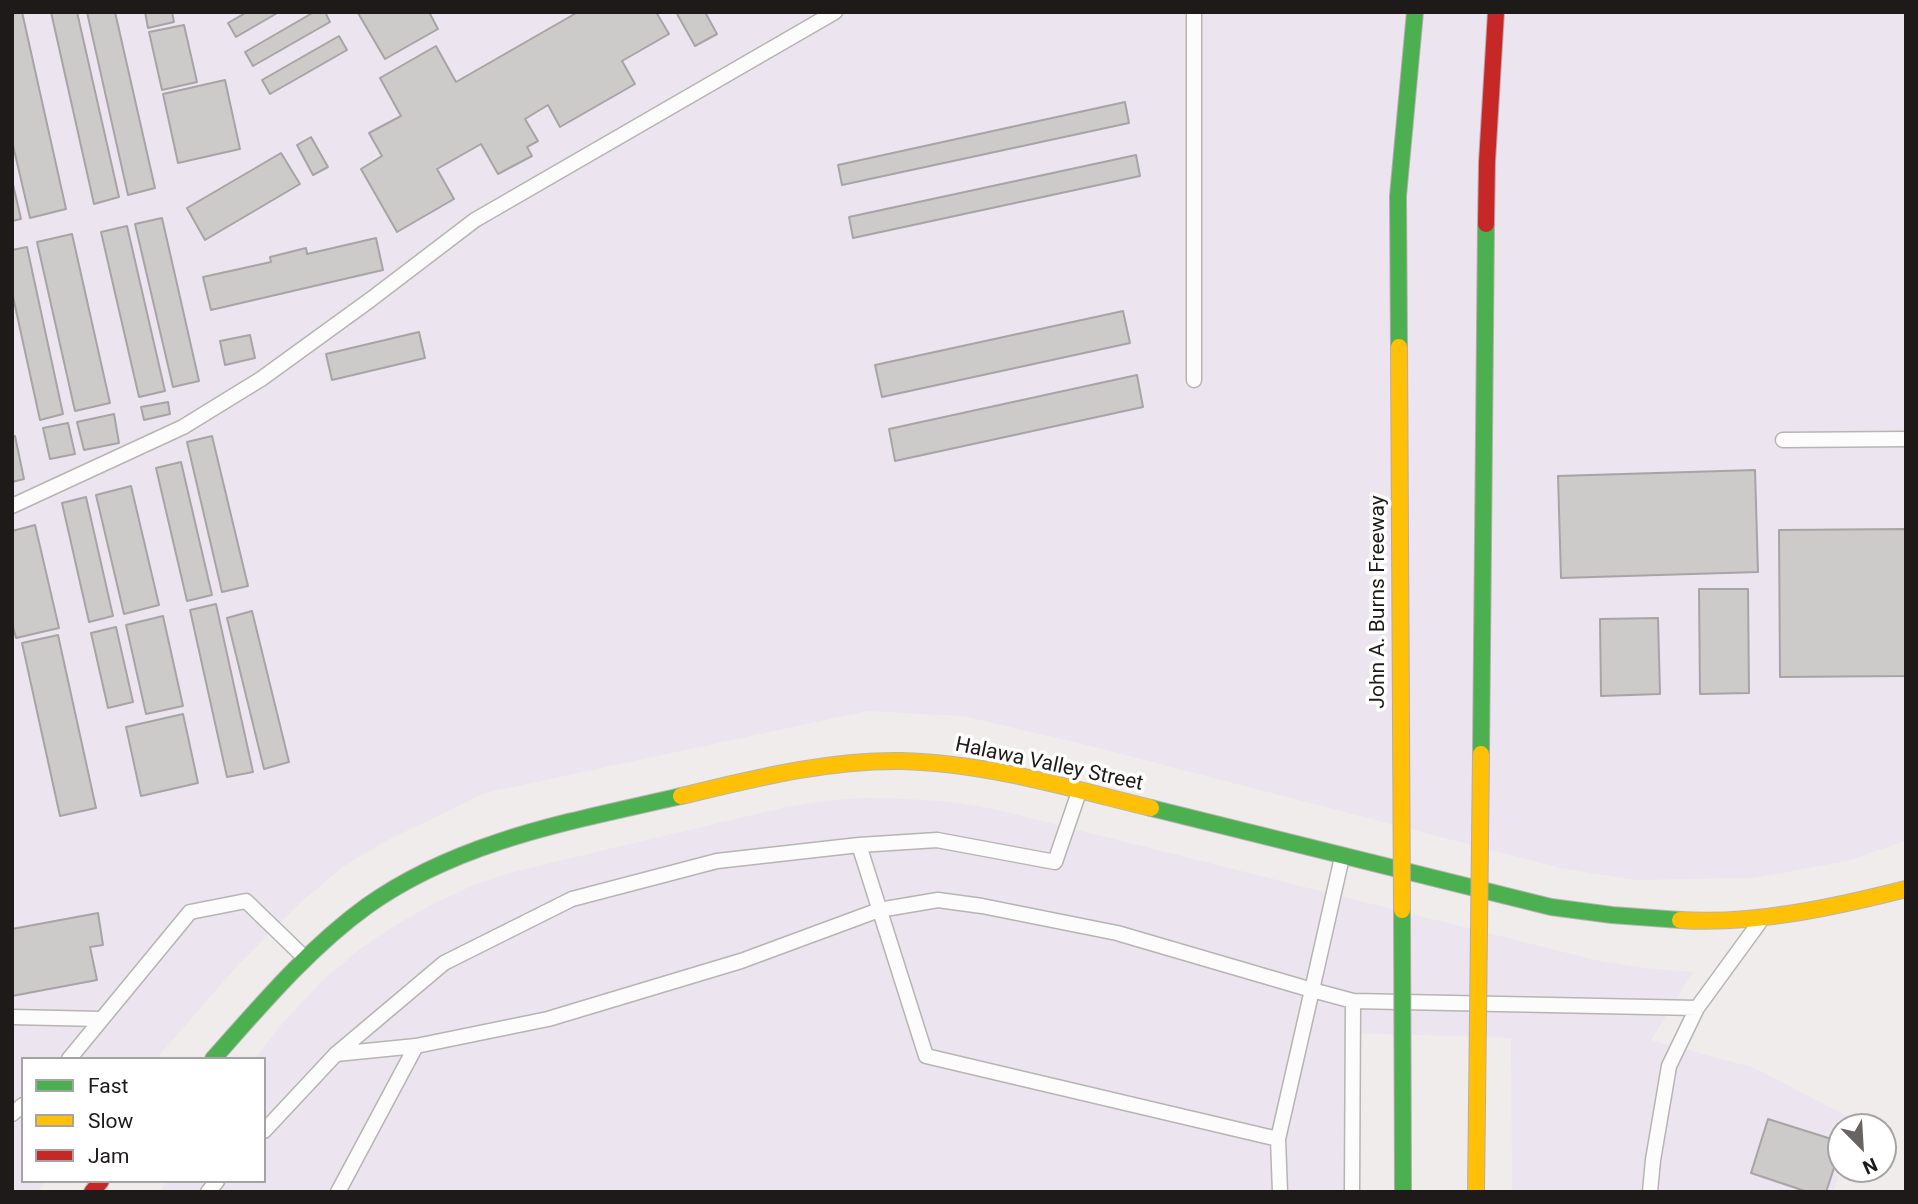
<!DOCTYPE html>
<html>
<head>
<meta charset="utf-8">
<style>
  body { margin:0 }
  #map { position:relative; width:1918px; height:1204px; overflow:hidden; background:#f0eceb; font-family:Roboto,sans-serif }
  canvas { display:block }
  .frame { position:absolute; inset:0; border:14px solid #1d1a19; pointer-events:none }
  .legend { position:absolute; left:21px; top:1057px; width:245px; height:126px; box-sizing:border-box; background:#fff; border:2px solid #a5a3a3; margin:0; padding:9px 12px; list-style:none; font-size:21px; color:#1d1a19 }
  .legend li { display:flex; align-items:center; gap:14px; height:35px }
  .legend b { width:35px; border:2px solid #a5a3a3 }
  .north { position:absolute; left:1827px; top:1113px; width:70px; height:70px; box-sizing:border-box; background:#fff; border:2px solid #a5a3a3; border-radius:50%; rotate:156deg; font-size:19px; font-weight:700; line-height:28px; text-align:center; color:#1d1a19 }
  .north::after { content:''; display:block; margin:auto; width:24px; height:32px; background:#676462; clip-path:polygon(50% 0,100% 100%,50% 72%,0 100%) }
</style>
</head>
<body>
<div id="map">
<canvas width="1918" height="1204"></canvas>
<div class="frame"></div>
<ul class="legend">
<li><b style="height:9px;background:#4caf50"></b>Fast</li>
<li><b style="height:9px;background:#ffc107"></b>Slow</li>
<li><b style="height:9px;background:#c62828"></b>Jam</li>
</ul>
<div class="north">N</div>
</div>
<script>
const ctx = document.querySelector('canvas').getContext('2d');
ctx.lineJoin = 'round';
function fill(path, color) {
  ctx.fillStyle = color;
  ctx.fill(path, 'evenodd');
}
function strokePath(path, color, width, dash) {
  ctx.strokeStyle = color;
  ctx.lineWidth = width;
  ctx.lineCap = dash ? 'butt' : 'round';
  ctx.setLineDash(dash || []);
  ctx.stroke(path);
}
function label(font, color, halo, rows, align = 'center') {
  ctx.font = font + ' Roboto,sans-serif';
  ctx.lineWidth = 7;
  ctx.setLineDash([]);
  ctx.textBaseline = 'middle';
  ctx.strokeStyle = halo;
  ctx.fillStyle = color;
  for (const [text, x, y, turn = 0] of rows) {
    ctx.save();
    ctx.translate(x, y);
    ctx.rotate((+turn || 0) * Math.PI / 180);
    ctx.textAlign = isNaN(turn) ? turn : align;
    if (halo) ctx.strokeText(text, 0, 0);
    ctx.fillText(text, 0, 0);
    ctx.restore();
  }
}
const industrial = new Path2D(`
  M12 12H1906V841L1847 861 1753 878 1635 880 1560 868 1087 745 963 716 867 711 485 793 386 841 343 867 302 901 238 965 156 1059H23V1181H47L37 1192H12Z
  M863 798 908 799 953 802 998 810 1595 960 1643 968 1693 972 1651 1040 1755 1068 1858 1122 1856 1127H1841V1169L1833 1192H1512L1511 1038 1357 1033 1360 1192H160L167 1181H264V1059H254L288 1017 322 981 360 949 397 924 435 903 474 885 516 871 782 808 822 801Z`);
const building = new Path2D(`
  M19 12H22L66 209 30 218 12 141V14Z
  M51 12H77L119 197 94 204Z
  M87 12H115L155 188 128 195Z
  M145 12H172L174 22 148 28Z
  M247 12H279L236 37 228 23Z
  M314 12H325L330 22 253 66 245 52Z
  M429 12 438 29 385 59 358 13Z
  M578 12H656L669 34 622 61 635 84 560 127 548 105 525 119 538 141 527 147 532 156 498 174 481 144 437 169 454 199 397 232 361 169 382 156 369 133 401 116 380 78 436 46 456 82Z
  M676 12H705L717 34 695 46Z
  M184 25 197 82 162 90 149 32Z
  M339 36 347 50 270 94 262 80Z
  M225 80 240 149 178 163 163 94Z
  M1125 102 1129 123 842 185 838 165Z
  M311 137 328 167 313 175 297 145Z
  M281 153 300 184 205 240 187 208Z
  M1136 155 1140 176 853 238 849 217Z
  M12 180 21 219 12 221Z
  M162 218 199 381 173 387 135 224Z
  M127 226 165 391 139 397 101 232Z
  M72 234 110 403 75 411 37 242Z
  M376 238 383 270 211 310 203 277 271 262 270 257 306 248 307 254Z
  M27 247 63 414 40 420 12 292V250Z
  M1123 311 1130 343 882 397 875 365Z
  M419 332 425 358 332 380 326 354Z
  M250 335 255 358 225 365 220 341Z
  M1137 375 1143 407 895 461 889 429Z
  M168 402 170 414 144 420 141 407Z
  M114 414 119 443 84 450 77 422Z
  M68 423 75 454 50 459 43 428Z
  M15 436 24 479 12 482V437Z
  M212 436 248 586 222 592 187 442Z
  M181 462 212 595 187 601 156 468Z
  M1755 470 1758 572 1561 578 1558 476Z
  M131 486 159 605 124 614 96 495Z
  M86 497 113 616 89 622 62 503Z
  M35 525 59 628 16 638 12 623V531Z
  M1906 529V676L1780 677 1779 530Z
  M1699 589H1748L1749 693 1700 694Z
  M216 604 253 772 227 777 190 610Z
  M252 611 289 762 264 769 227 618Z
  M163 616 183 706 146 714 126 625Z
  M1658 618 1660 694 1601 696 1600 619Z
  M116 627 133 702 108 708 91 633Z
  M58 635 96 808 60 816 22 643Z
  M183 714 198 783 141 796 126 727Z
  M98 913 103 945 90 947 97 980 12 996V929Z
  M1768 1119 1841 1142V1147L1826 1192H1808L1751 1173Z`);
const lane = new Path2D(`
  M1194 12V380
  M1783 440 1906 439
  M12 506 183 427 261 379 370 300 475 220 835 12
  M859 845 926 1056 1278 1139
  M1342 857 1312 990 1353 1001 1697 1008
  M12 1017 101 1019
  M336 1054 416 1046 548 1019 741 961 879 910 938 900 982 906 1117 933 1312 990 1278 1139 1280 1192
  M69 1059 190 912 246 901 305 958
  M12 1114 23 1105
  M264 1131 336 1054 444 963 572 899 717 861 859 845 937 840 1055 862 1079 792
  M208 1192 217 1181
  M338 1192 416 1046
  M1352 1192 1353 1001
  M1650 1192 1653 1160 1669 1066 1697 1008 1759 923`);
const fast = new Path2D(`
  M1151 808 1551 907 1612 915 1680 920
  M213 1059C261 1005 309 948 367 906 460 840 573 821 681 796`);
const slow = new Path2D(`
  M681 796C753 779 826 760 901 761 986 763 1069 788 1151 808
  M1680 920C1753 925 1835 907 1906 889`);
const jam = new Path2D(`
  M92 1192 101 1181`);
const fastBridge = new Path2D(`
  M1399 347 1398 196 1415 12
  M1481 754 1486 224
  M1402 910 1403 1192`);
const slowBridge = new Path2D(`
  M1399 347 1402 910
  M1476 1192 1481 754`);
const jamBridge = new Path2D(`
  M1486 224 1487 162 1496 12`);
const streetNames = [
  ["John A. Burns Freeway",1379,602,-90],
  ["Halawa Valley Street",1049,765,12]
];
fill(industrial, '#ece4ef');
fill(building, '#cdcaca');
strokePath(building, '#a7a4a5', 2);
strokePath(lane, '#b7b4b3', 17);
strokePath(fast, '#b7b4b3', 18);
strokePath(slow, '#b7b4b3', 18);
strokePath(jam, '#b7b4b3', 18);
strokePath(lane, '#fdfcfc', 14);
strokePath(fast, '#4caf50', 16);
strokePath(slow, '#ffc107', 16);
strokePath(jam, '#c62828', 16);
strokePath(fastBridge, '#bba9ae', 18, []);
strokePath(slowBridge, '#bba9ae', 18, []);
strokePath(jamBridge, '#bba9ae', 18, []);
strokePath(fastBridge, '#4caf50', 16);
strokePath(slowBridge, '#ffc107', 16);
strokePath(jamBridge, '#c62828', 16);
label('21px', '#1d1a19', '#fff', streetNames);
</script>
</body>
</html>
